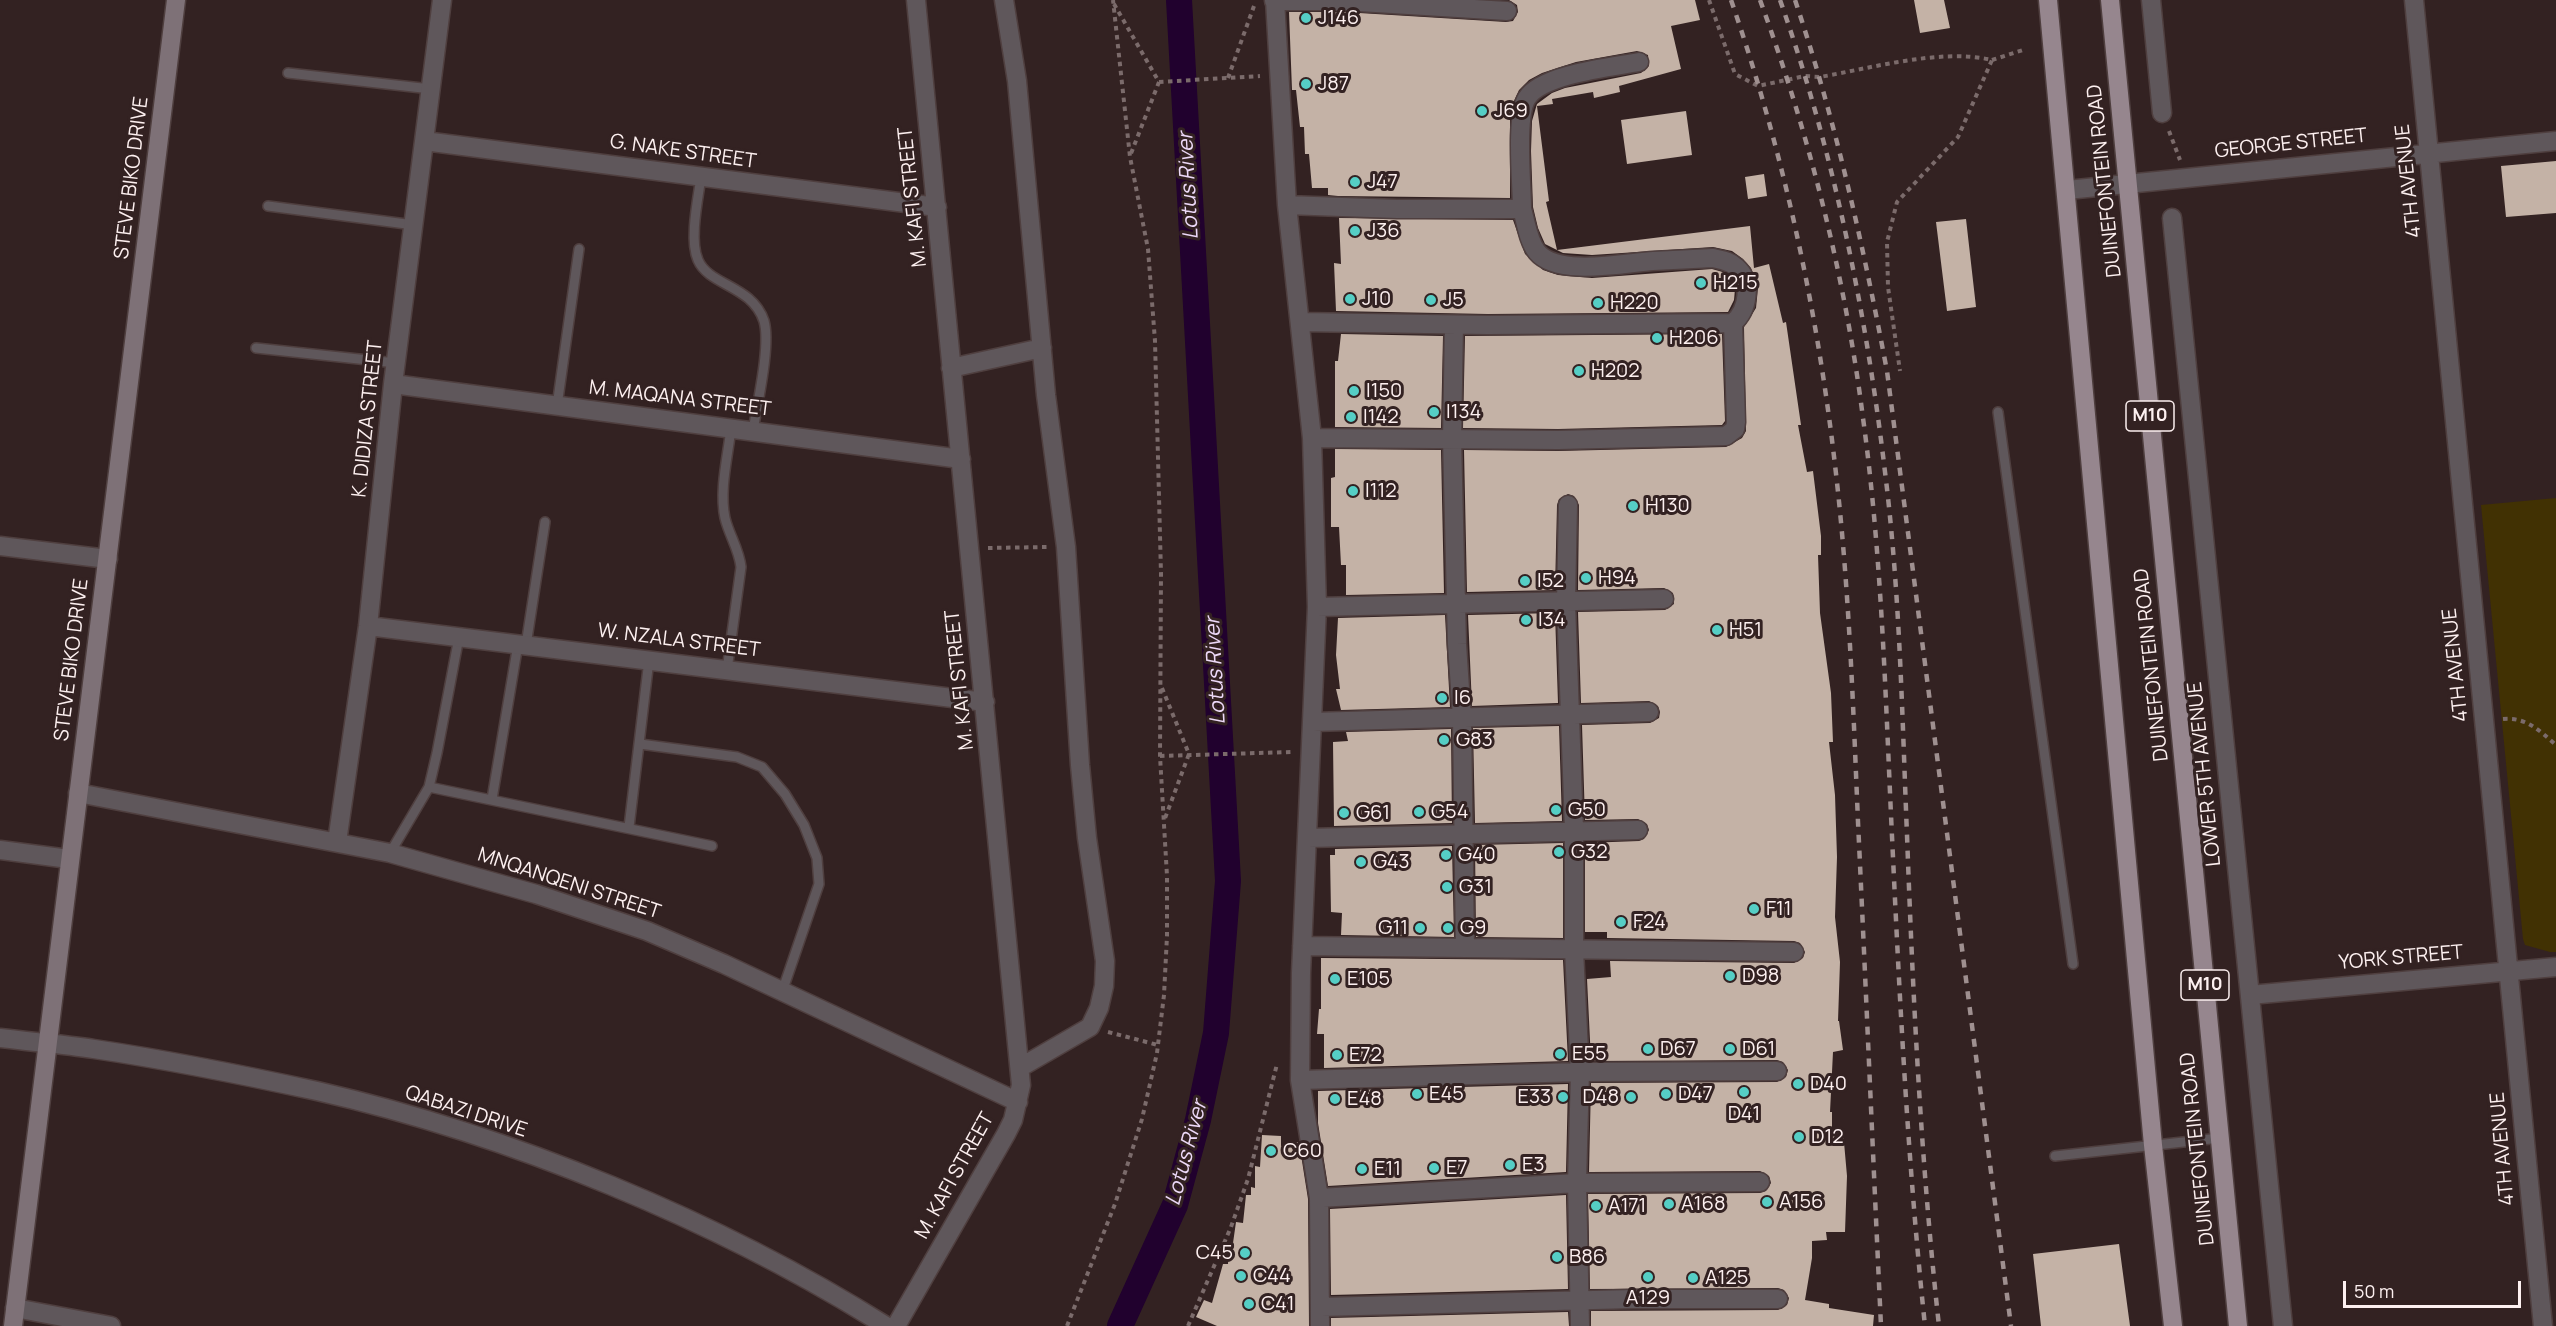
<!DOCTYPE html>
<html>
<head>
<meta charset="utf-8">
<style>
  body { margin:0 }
  #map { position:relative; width:2556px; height:1326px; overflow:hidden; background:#322; font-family:Manrope,sans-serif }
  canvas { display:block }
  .scale { position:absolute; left:2343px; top:1281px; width:178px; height:27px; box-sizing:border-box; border:3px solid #fdf0f0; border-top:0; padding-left:8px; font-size:18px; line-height:21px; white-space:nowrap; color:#fdf0f0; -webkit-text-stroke:4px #322; paint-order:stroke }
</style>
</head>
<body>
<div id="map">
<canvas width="2556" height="1326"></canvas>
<div class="scale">50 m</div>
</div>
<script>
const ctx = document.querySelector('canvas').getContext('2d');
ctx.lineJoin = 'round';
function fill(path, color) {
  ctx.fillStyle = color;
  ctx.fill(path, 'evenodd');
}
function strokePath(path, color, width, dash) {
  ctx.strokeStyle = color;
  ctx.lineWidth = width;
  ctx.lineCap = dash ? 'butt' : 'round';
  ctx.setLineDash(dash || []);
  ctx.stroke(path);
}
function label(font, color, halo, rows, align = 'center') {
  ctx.font = font + ' Manrope,sans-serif';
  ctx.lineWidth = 6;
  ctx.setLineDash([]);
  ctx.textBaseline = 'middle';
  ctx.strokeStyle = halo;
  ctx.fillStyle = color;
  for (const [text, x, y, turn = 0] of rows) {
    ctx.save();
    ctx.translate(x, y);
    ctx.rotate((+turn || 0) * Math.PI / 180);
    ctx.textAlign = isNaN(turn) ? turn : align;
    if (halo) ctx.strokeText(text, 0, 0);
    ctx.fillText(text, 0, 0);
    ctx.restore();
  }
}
const green = new Path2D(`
  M2556 498V952H2550L2525 945 2523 939 2481 505Z`);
const canal = new Path2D(`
  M1120 1326 1175 1205 1198 1120 1216 1033 1228 881 1179 0`);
const building = new Path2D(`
  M1509 0H1695L1700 20 1671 26 1681 69 1619 86 1620 92 1594 98 1593 92 1552 99 1553 104 1537 106 1549 201 1546 202 1557 250 1750 226 1754 268 1769 264 1783 323 1786 322 1801 425H1798L1807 472 1813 471 1821 536V555H1818L1820 613 1831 693 1833 742H1829L1835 795 1837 857 1835 917 1840 962 1838 1021H1839L1843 1050 1833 1052 1830 1112H1832V1132L1843 1131 1847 1176 1845 1232H1826L1827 1240 1812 1241V1258L1805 1300 1829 1304V1308L1874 1315 1873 1326H1591V1311L1778 1310 1787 1305 1789 1298 1784 1290 1778 1288 1590 1289 1588 1194 1760 1193 1766 1191 1771 1183 1769 1176 1760 1171 1589 1172 1591 1083 1777 1082 1786 1077 1788 1070 1783 1062 1777 1060 1591 1061 1587 979 1611 977 1610 961 1794 963 1803 958 1805 952 1800 943 1794 941 1607 938V932H1585V843L1639 841 1644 839 1649 830 1647 824 1638 819 1585 820 1582 725 1650 723 1659 718 1660 712 1658 706 1649 701 1581 703 1578 612 1665 610 1674 604 1673 593 1664 588 1578 590 1579 505 1574 496 1568 494 1559 499 1557 505 1555 590 1467 592 1464 450 1558 451 1726 447 1742 438 1746 431 1744 327 1756 308 1758 288 1751 268 1743 259 1732 251 1713 247 1592 255 1563 253 1545 244 1538 228 1533 207 1531 151 1532 121 1537 104 1552 93 1565 88 1641 73 1649 66 1648 55 1637 51 1576 62 1542 73 1529 80 1519 90 1513 103 1510 119V198L1338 196 1328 195V188H1312L1309 154H1305L1304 127H1300L1296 90H1292L1289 12H1343L1506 22 1513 21 1518 12 1517 5Z
  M1914 0H1944L1950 28 1920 33Z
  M1686 111 1692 155 1627 164 1621 120Z
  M2556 161V213L2506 217 2501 166Z
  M1764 174 1767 196 1748 199 1745 177Z
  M1339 218 1513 220 1525 254 1543 270 1558 275 1592 278 1712 269 1726 273 1732 279 1735 289 1734 300 1728 312 1488 314 1336 311 1334 263 1341 264Z
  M1966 219 1976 307 1947 311 1936 222Z
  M1341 334 1443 336 1441 428 1335 427V361H1338Z
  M1722 334 1725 421 1722 425 1558 429 1463 428 1465 336Z
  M1335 449 1441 450 1444 593 1346 595V565H1341L1339 527H1331V478L1335 477Z
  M1555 613 1558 703 1472 706 1468 615Z
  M1445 615 1450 707 1341 710 1336 689H1340L1336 655 1338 618Z
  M1559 726 1562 821 1475 823 1473 728Z
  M1451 729 1452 823 1334 826 1333 742 1348 741 1346 732Z
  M1563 843V938L1476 937 1475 845Z
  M1452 846 1454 937 1341 935 1342 913 1331 912 1330 855H1335V849Z
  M1321 958 1563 960 1568 1061 1324 1068V1034H1317L1319 1009H1321Z
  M1568 1084 1566 1172 1328 1186 1318 1123V1091Z
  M1262 1135 1281 1136V1146L1299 1142 1308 1199 1309 1326H1217L1196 1317 1204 1300 1212 1303 1223 1264H1228L1229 1242 1233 1243 1236 1222 1243 1223 1246 1195H1251V1187L1255 1188V1166L1260 1167Z
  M1566 1195 1568 1289 1331 1295 1330 1209Z
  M2119 1244 2130 1326H2041L2033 1254Z
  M1568 1312 1569 1326H1331V1318Z`);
const path = new Path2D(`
  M1709 0 1735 74 1758 86 1805 76 1820 77C1872 68 1941 48 1992 60L1958 137 1897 202 1887 242 1888 287 1900 371
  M1114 4 1159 82 1130 156
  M1992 60 2026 49
  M1228 78 1254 6
  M1159 82 1260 76
  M2169 131 2180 160
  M988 548 1047 547
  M1162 688 1189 754 1164 821
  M2503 719C2526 717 2539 730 2556 745
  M1160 756 1291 752
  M1108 1032 1158 1045
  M1067 1326 1115 1204 1142 1119 1157 1053 1164 995 1167 936V876L1160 756 1161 574 1155 341 1148 249 1130 157 1113 0
  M1188 1326 1231 1227 1248 1179 1277 1064`);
const service = new Path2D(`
  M288 73 431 89
  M701 177C698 199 689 240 698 260 709 286 752 285 764 321 771 345 757 405 753 431
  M268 206 414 225
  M256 348 396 363
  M557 406 579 249
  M1998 412 2073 964
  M526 645 545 522
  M727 670 741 567C739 549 729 535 725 518 719 490 728 456 731 428
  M640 744 737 757 762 767 785 794 804 825 817 858 819 884 782 992
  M429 787 712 846
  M492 799 518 644
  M629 827 649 660
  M390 853 429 787 437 753 459 637
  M2055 1156 2220 1138`);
const minor = new Path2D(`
  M1004 0 1017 81 1046 395 1066 547 1080 765 1087 838 1105 961 1104 986 1099 1008 1090 1027 1021 1067
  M1275 0 1287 205 1312 438 1317 607 1301 973 1300 1080 1319 1198 1320 1326
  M2151 0 2162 113
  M2414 0 2543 1326
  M1274 1H1343L1507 11
  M424 141 937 207
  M2067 190 2556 141
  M1287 205 1397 209H1522C1526 222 1528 241 1537 252 1558 277 1624 263 1653 261 1673 260 1693 259 1713 258 1721 260 1730 261 1736 267 1753 282 1748 310 1733 323L1488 325 1300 322
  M1522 209C1522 185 1515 116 1527 98 1542 74 1612 67 1639 62
  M2172 218 2283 1326
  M1454 325 1452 439 1457 644 1462 718 1465 948
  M951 368 1042 348
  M393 384 961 459
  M1312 438 1558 440 1726 436 1735 429 1736 422 1733 323
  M1568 505 1566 602 1574 830V950L1580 1072 1577 1183 1580 1326
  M0 546 108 559
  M1317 607 1664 599
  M368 626 985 702
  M1313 722 1649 712
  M78 793 390 853 536 894 647 931 724 964 1018 1102
  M1308 838 1638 830
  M337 842 368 626 393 384 442 0
  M0 850 69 859
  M1302 946 1794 952
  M2250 995 2556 967
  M1300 1080 1580 1072 1777 1071
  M1319 1198 1577 1183 1760 1182
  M1321 1307 1633 1299H1778
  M15 1308 111 1326
  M896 1326 1006 1134 1013 1120 1021 1085 916 0`);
const tertiary = new Path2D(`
  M0 1038C31 1042 63 1044 94 1049 168 1060 243 1075 317 1091 510 1135 719 1221 886 1326`);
const secondary = new Path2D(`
  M13 1326 176 0`);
const primary = new Path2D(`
  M2048 0 2153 1145 2173 1326
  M2110 0 2238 1326`);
const rail = new Path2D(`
  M1731 0C1783 150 1817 308 1835 465 1849 584 1853 703 1858 822 1866 990 1873 1158 1881 1326
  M1760 0C1809 134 1845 276 1863 418 1881 550 1885 682 1891 815 1899 986 1907 1156 1925 1326
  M1780 0C1834 153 1866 312 1885 472 1900 593 1902 714 1907 835 1913 999 1921 1163 1939 1326
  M1795 0C1836 122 1863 245 1887 371L2011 1326`);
const markers = [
  [1306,18,6,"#55cec5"],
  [1306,84,6,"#55cec5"],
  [1482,111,6,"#55cec5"],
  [1355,182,6,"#55cec5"],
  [1355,231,6,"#55cec5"],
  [1701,283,6,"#55cec5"],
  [1350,299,6,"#55cec5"],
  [1431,300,6,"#55cec5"],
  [1598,303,6,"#55cec5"],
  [1657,338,6,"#55cec5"],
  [1579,371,6,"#55cec5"],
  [1354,391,6,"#55cec5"],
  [1434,412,6,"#55cec5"],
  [1351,417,6,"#55cec5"],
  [1353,491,6,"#55cec5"],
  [1633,506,6,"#55cec5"],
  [1586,578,6,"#55cec5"],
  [1525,581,6,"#55cec5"],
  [1526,620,6,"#55cec5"],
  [1717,630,6,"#55cec5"],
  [1442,698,6,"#55cec5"],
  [1444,740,6,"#55cec5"],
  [1556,810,6,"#55cec5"],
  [1419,812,6,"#55cec5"],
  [1344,813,6,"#55cec5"],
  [1559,852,6,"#55cec5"],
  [1446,855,6,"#55cec5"],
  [1361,862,6,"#55cec5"],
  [1447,887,6,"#55cec5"],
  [1754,909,6,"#55cec5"],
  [1621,922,6,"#55cec5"],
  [1420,928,6,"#55cec5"],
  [1448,928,6,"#55cec5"],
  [1730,976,6,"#55cec5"],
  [1335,979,6,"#55cec5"],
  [1648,1049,6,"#55cec5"],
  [1730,1049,6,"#55cec5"],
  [1560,1054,6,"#55cec5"],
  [1337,1055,6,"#55cec5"],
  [1798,1084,6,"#55cec5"],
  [1744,1092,6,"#55cec5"],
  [1417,1094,6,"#55cec5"],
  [1666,1094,6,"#55cec5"],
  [1563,1097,6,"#55cec5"],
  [1631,1097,6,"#55cec5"],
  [1335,1099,6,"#55cec5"],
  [1799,1137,6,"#55cec5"],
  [1271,1151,6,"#55cec5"],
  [1510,1165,6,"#55cec5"],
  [1434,1168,6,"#55cec5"],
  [1362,1169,6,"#55cec5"],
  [1767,1202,6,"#55cec5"],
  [1669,1204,6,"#55cec5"],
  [1596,1206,6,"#55cec5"],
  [1245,1253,6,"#55cec5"],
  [1557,1257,6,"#55cec5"],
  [1241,1276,6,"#55cec5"],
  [1648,1277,6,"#55cec5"],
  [1693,1278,6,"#55cec5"],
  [1249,1304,6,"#55cec5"]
];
const shields = [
  [2150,416,48],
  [2205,985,48]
];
const shieldNames = [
  ["M10",2150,416],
  ["M10",2205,985]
];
const poiNames = [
  ["J146",1318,18],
  ["J87",1318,84],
  ["J69",1494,111],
  ["J47",1367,182],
  ["J36",1367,231],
  ["H215",1713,283],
  ["J10",1362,299],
  ["J5",1443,300],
  ["H220",1610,303],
  ["H206",1669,338],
  ["H202",1591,371],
  ["I150",1366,391],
  ["I134",1446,412],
  ["I142",1363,417],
  ["I112",1365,491],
  ["H130",1645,506],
  ["H94",1598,578],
  ["I52",1537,581],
  ["I34",1538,620],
  ["H51",1729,630],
  ["I6",1454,698],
  ["G83",1456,740],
  ["G50",1568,810],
  ["G54",1431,812],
  ["G61",1356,813],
  ["G32",1571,852],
  ["G40",1458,855],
  ["G43",1373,862],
  ["G31",1459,887],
  ["F11",1766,909],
  ["F24",1633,922],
  ["G11",1408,928,"right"],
  ["G9",1460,928],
  ["D98",1742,976],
  ["E105",1347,979],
  ["D67",1660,1049],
  ["D61",1742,1049],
  ["E55",1572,1054],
  ["E72",1349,1055],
  ["D40",1810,1084],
  ["E45",1429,1094],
  ["D47",1678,1094],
  ["E33",1551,1097,"right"],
  ["D48",1619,1097,"right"],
  ["E48",1347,1099],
  ["D41",1744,1114,"center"],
  ["D12",1811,1137],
  ["C60",1283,1151],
  ["E3",1522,1165],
  ["E7",1446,1168],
  ["E11",1374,1169],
  ["A156",1779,1202],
  ["A168",1681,1204],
  ["A171",1608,1206],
  ["C45",1233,1253,"right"],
  ["B86",1569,1257],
  ["C44",1253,1276],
  ["A125",1705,1278],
  ["A129",1648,1298,"center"],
  ["C41",1261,1304]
];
const streetNames = [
  ["GEORGE STREET",2291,144,-6],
  ["G. NAKE STREET",683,152,8],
  ["STEVE BIKO DRIVE",132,178,-83],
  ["DUINEFONTEIN ROAD",2105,181,-96],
  ["4TH AVENUE",2409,181,-96],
  ["M. KAFI STREET",913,197,-96],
  ["M. MAQANA STREET",680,399,7],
  ["K. DIDIZA STREET",368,419,-84],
  ["W. NZALA STREET",679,641,7],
  ["STEVE BIKO DRIVE",72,660,-83],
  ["DUINEFONTEIN ROAD",2152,665,-96],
  ["4TH AVENUE",2456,665,-96],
  ["M. KAFI STREET",960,680,-96],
  ["LOWER 5TH AVENUE",2205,774,-96],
  ["MNQANQENI STREET",569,884,18],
  ["YORK STREET",2401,958,-5],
  ["QABAZI DRIVE",466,1112,18],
  ["DUINEFONTEIN ROAD",2198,1149,-96],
  ["4TH AVENUE",2503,1149,-95],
  ["M. KAFI STREET",955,1176,-61]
];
const waterNames = [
  ["Lotus River",1189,186,-93],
  ["Lotus River",1216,671,-93],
  ["Lotus River",1187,1153,-75]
];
fill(green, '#413103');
strokePath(canal, '#21012e', 26);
fill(building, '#c4b2a6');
strokePath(service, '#4f3f3f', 12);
strokePath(minor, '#4f3f3f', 21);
strokePath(tertiary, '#4f3f3f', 21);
strokePath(secondary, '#4f3f3f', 21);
strokePath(primary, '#4f3f3f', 21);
strokePath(path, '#7b6b6b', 4, [4.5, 4.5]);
strokePath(service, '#5f575b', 9);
strokePath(minor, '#5f575b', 18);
strokePath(tertiary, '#5f575b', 18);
strokePath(secondary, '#7e7177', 18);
strokePath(primary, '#96868e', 18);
strokePath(rail, '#9f9090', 4.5, [8, 8]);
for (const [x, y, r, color] of markers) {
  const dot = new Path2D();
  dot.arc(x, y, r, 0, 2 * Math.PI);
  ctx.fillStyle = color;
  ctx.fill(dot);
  strokePath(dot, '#322', 2);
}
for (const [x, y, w] of shields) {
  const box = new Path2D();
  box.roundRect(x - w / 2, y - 15, w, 30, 4.5);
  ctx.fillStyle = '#322';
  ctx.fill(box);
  strokePath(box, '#fdf0f0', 1.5);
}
label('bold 18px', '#fdf0f0', null, shieldNames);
label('20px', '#fdf0f0', '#322', poiNames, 'left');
label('20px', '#fdf0f0', '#322', streetNames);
label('italic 21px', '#edd9f8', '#322', waterNames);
</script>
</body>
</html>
